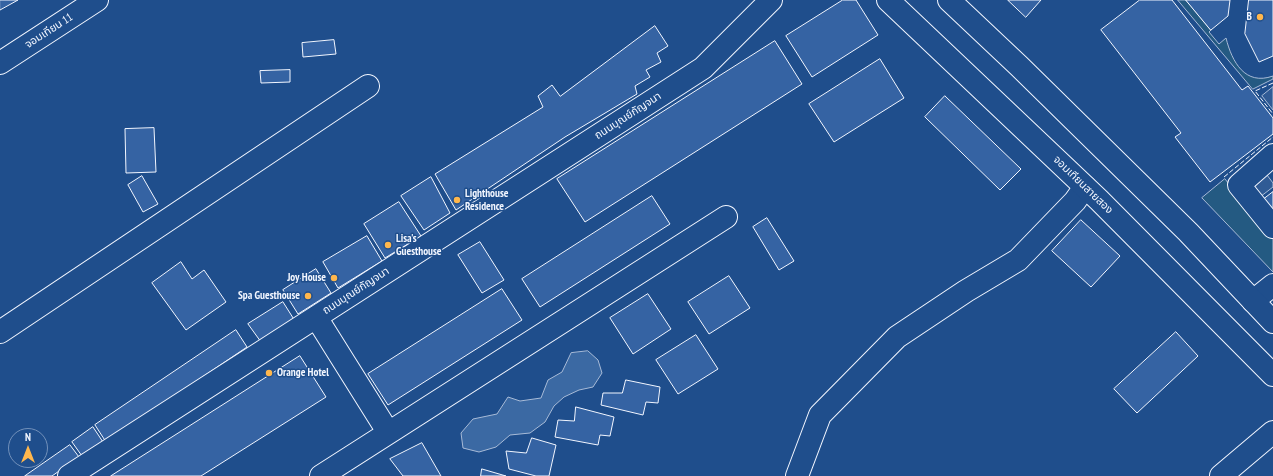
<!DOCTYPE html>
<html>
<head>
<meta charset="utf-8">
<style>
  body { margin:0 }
  #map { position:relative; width:1273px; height:476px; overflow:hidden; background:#1f4e8c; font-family:"PT Sans Narrow",sans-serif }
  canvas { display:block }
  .north { position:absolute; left:8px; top:428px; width:40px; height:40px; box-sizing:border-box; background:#1f4e8c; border:1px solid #7391ba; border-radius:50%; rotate:0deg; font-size:11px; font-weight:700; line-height:16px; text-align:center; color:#f2f6ff }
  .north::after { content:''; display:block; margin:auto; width:14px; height:18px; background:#ffb74d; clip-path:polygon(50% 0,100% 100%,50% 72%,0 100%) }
</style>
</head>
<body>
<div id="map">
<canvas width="1273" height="476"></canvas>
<div class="north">N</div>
</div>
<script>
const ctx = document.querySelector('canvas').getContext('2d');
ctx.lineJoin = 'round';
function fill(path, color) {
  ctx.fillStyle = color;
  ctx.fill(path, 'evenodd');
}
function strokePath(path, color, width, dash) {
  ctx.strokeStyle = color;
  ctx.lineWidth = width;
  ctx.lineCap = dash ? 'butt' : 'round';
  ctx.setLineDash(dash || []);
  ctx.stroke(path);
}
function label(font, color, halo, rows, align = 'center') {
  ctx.font = font + ' "PT Sans Narrow","Noto Sans Thai",sans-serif';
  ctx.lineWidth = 3;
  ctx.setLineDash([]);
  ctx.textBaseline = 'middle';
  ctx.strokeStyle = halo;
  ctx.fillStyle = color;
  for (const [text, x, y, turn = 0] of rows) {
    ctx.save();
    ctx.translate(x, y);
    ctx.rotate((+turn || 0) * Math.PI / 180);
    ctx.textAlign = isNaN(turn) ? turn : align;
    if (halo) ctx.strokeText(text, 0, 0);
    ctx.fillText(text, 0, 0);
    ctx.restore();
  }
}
const green = new Path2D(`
  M1178 0H1186L1211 30 1209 32 1219 44 1226 38C1232 62 1245 86 1273 76V79L1253 89Z
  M1225 179 1273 239V272L1202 198Z`);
const parking = new Path2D(`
  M1273 87V110L1262 96Z
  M1264 171 1273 183V187L1256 200 1245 186Z`);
const water = new Path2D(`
  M588 351 598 360 602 373 593 387 579 390 564 397 554 406 545 422 530 433 510 435 496 447 479 452 463 448 461 433 473 419 497 414 508 397 520 401 541 398 548 380 562 372 571 353Z`);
const building = new Path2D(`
  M0 0H18L0 10Z
  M843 0H856L878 35 812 77 786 36Z
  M1008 0H1041L1026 17Z
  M1140 0H1172L1242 90 1248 86 1273 118V134L1210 182 1175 137 1181 133 1101 30Z
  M1186 0H1230L1228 16 1211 30Z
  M1249 0H1273V56L1259 62 1245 34Z
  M655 26 668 46 657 53 661 62 646 70 650 77 635 86 637 94 565 137 456 210 435 174 543 107 538 96 552 85 560 96Z
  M334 40 336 54 303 57 302 43Z
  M775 41 802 84 585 222 557 179Z
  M880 59 904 98 834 142 809 104Z
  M290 70V82L261 83 260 71Z
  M945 96 1021 169 1000 190 925 117Z
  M154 128 156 172 126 173 125 129Z
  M142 176 158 204 143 212 128 185Z
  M431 177 450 213 424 230 401 196Z
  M1273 192V214L1264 199Z
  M652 196 670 224 540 307 522 279Z
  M399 202 421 236 385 258 364 224Z
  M767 218 794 261 779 270 753 227Z
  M1081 220 1120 256 1091 287 1052 251Z
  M367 236 382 261 338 288 323 262Z
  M480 242 504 280 482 293 458 255Z
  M181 262 192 279 204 270 226 302 186 330 152 283Z
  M316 269 331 293 298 314 283 290Z
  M729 276 750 308 709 334 688 302Z
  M502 289 522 320 388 405 368 374Z
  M648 294 671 329 633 354 610 318Z
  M283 302 295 321 261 342 248 324Z
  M236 330 247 347 106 442 95 425Z
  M1176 332 1198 356 1137 413 1114 389Z
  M696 335 718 369 678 394 656 360Z
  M300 356 326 397 201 476H111Z
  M626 380 660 387 658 403 646 402 643 415 601 405 603 393H622Z
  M576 407 614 417 610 436 600 435 598 445 555 437 558 420 574 421Z
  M93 427 103 442 82 456 72 442Z
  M532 438 556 445 549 476H536L509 469 506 451 526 453Z
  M422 443 441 476H403L390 459Z
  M70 445 79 457 52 476H25Z
  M482 469 506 476H481Z`);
const minor = new Path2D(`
  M0 63 97 0
  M1273 155 1239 185 1273 227
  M1253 301 1273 285
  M316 317 388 432
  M0 332 368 86
  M69 476 703 68 771 0
  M321 476 726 217
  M797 476 820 415 897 337 966 291 1018 260 1075 201 1085 187
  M1221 476 1273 432`);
const major = new Path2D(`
  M888 0 1099 200 1273 375
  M949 0 1019 66 1188 232 1273 322`);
const fence = new Path2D(`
  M1273 83 1255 91 1273 114
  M1224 177 1273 137`);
const markers = [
  [1260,17,4,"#ffb74d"],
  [457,200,4,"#ffb74d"],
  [388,245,4,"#ffb74d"],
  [334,278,4,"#ffb74d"],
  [308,296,4,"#ffb74d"],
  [269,373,4,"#ffb74d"]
];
const poiNames = [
  ["B",1252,17],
  ["Lighthouse",465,194,"left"],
  ["Residence",465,207,"left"],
  ["Lisa's",396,239,"left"],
  ["Guesthouse",396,252,"left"],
  ["Joy House",326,278],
  ["Spa Guesthouse",300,296],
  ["Orange Hotel",277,373,"left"]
];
const streetNames = [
  ["จอมเทียน 11",49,31,-33],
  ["ถนนบุณย์กัญจนา",628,116,-33],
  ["จอมเทียนสายสอง",1083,185,44],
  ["ถนนบุณย์กัญจนา",356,291,-33]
];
fill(green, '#245a82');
strokePath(green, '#a8bbd7', 1);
fill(parking, '#305b95');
strokePath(parking, '#a8bbd7', 1);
fill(water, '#3b69a3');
strokePath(water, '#a8bbd7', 1);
fill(building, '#3563a3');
strokePath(building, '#f2f6ff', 1);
strokePath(minor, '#f2f6ff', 24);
strokePath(major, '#f2f6ff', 24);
strokePath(minor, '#1f4e8c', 22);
strokePath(major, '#1f4e8c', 22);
strokePath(fence, '#f2f6ff', 1, [5, 2]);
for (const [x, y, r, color] of markers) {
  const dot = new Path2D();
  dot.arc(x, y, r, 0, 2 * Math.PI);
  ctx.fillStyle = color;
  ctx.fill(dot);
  strokePath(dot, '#1f4e8c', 1.5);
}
label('bold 11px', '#f2f6ff', '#1f4e8c', poiNames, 'right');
label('11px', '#f2f6ff', '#1f4e8c', streetNames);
</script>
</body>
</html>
